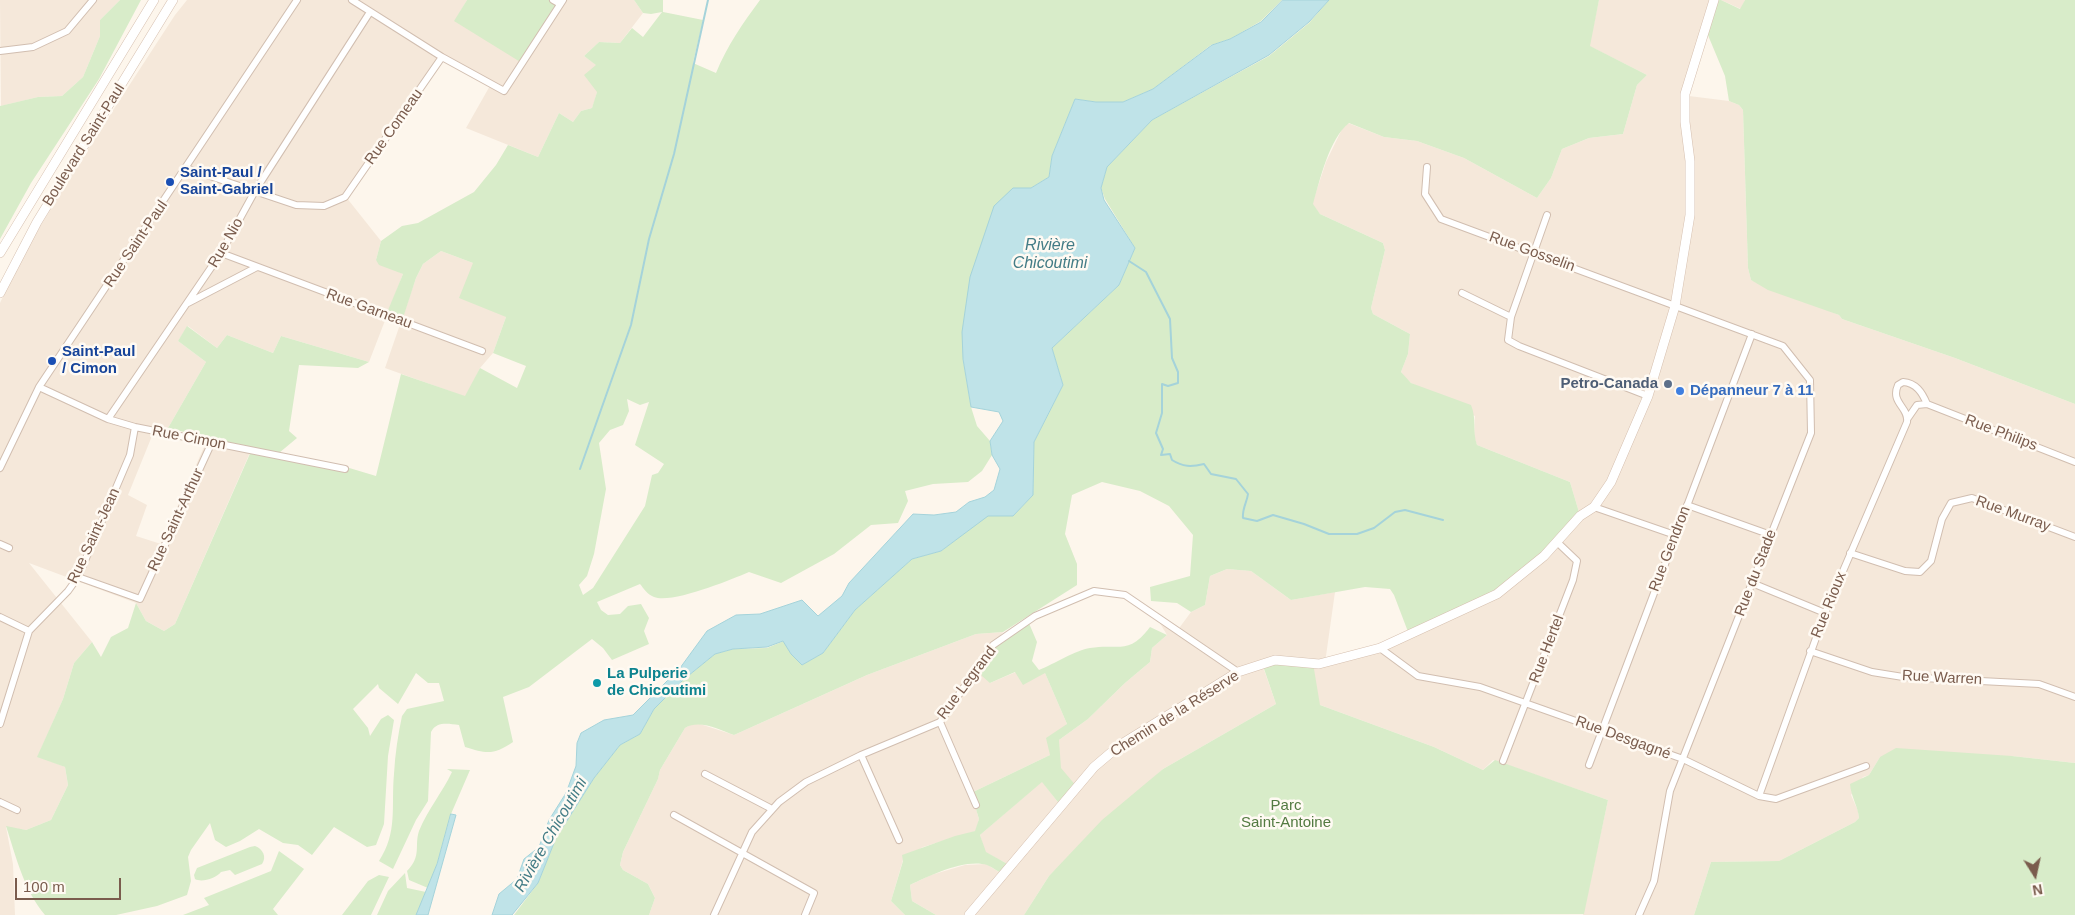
<!DOCTYPE html>
<html>
<head>
<meta charset="utf-8">
<style>
  body { margin:0 }
  #map { position:relative; width:2075px; height:915px; overflow:hidden; background:#fdf6ec; font-family:Arial,sans-serif }
  canvas { display:block }
  .north { position:absolute; left:2010px; top:850px; width:50px; height:50px; -webkit-text-stroke:4px #fffaf3; paint-order:stroke; rotate:170deg; font-size:14px; font-weight:700; line-height:20px; text-align:center; color:#7a5c4d }
  .north::after { content:''; display:block; margin:auto; width:18px; height:22px; background:#7a5c4d; clip-path:polygon(50% 0,100% 100%,50% 72%,0 100%) }
  .scale { position:absolute; left:15px; top:878px; width:106px; height:22px; box-sizing:border-box; border:2px solid #7a5c4d; border-top:0; padding-left:6px; font-size:15px; line-height:18px; white-space:nowrap; color:#7a5c4d; -webkit-text-stroke:4px #fffaf3; paint-order:stroke }
</style>
</head>
<body>
<div id="map">
<canvas width="2075" height="915"></canvas>
<div class="north">N</div>
<div class="scale">100 m</div>
</div>
<script>
const ctx = document.querySelector('canvas').getContext('2d');
ctx.lineJoin = 'round';
function fill(path, color) {
  ctx.fillStyle = color;
  ctx.fill(path, 'evenodd');
}
function strokePath(path, color, width, dash) {
  ctx.strokeStyle = color;
  ctx.lineWidth = width;
  ctx.lineCap = dash ? 'butt' : 'round';
  ctx.setLineDash(dash || []);
  ctx.stroke(path);
}
function label(font, color, halo, rows, align = 'center') {
  ctx.font = font + ' Arial,sans-serif';
  ctx.lineWidth = 5;
  ctx.setLineDash([]);
  ctx.textBaseline = 'middle';
  ctx.strokeStyle = halo;
  ctx.fillStyle = color;
  for (const [text, x, y, turn = 0] of rows) {
    ctx.save();
    ctx.translate(x, y);
    ctx.rotate((+turn || 0) * Math.PI / 180);
    ctx.textAlign = isNaN(turn) ? turn : align;
    if (halo) ctx.strokeText(text, 0, 0);
    ctx.fillText(text, 0, 0);
    ctx.restore();
  }
}
const residential = new Path2D(`
  M0 0H120L100 20V36L83 77 62 96 38 97 1 106Z
  M187 0H467L455 21 556 0H634L643 13 620 43 599 42 584 56 597 65V92L594 103 592 108 581 111 573 122 559 113 538 157 466 128 491 84 443 57 346 197 381 241 376 260 403 274 369 362 281 336 273 353 227 335 217 348 188 326 178 341 206 362 168 428 152 436 128 495 147 505 136 536 161 544 208 438 252 448 175 624 164 631 146 621 136 603 29 563 92 642 74 663 63 699 38 756 65 767 68 785 51 820 26 830 6 827 13 864 15 915H0V303L21 258 80 161 175 15Z
  M1599 0H1714L1689 96 1729 101 1739 105 1743 110 1748 268 1751 280 1839 315 1842 319 1955 358 2075 404V763L2012 756 1880 757 1869 775 1863 777 1851 795 1858 811 1859 818 1855 822 1779 861 1711 862 1694 915H1583L1608 800 1493 760 1483 770 1434 747 1320 705 1262 664 1276 704 1163 769 1049 876 1024 915H936L912 901 910 885 931 875 965 865 986 864 1004 875 1011 866 985 852 980 835 1042 781 1060 805 1059 740 1088 719 1125 683 1150 662 1152 648 1167 635 1155 615 1177 631 1191 612 1205 605 1210 576 1227 569 1251 571 1291 600 1335 592 1325 663 1380 648 1581 519 1570 482 1477 445 1474 437 1475 416 1411 383 1406 379 1401 372 1408 354 1410 334 1373 314 1371 308 1385 250 1383 243 1320 214 1312 204 1326 162 1342 129 1348 123 1384 137 1417 141 1464 158 1537 198 1551 178 1562 149 1589 138 1623 134 1637 85 1647 75 1589 46Z
  M1721 0H1745L1741 9Z
  M441 251 473 263 506 317 493 353 480 368 466 397 385 368 416 278 423 264Z
  M1003 632 993 645 990 683 1016 672 1045 673 1067 724 1050 755 971 793 979 819 976 831 923 847 903 860 891 901 905 915H649L655 898 648 884 623 870 620 865 623 852 658 779 660 770 685 728 692 724H700L734 735 867 675 976 634Z`);
const green = new Path2D(`
  M120 0H141L99 79 31 183 0 239V106L38 97 62 96 83 77 100 36V20Z
  M467 0H556L560 2 522 63 454 21Z
  M634 0H663V12L703 20 693 63 716 73C727 46 743 23 760 0H1282L1261 21 1230 39 1211 45 1153 89 1123 102H1096L1075 99 1052 156 1049 177 1031 188H1013L963 359 971 407 977 426 990 441 992 455 982 471 968 482 933 484 905 491 908 501 898 523 871 525 834 554 781 583 749 572C730 580 672 604 654 597 647 594 644 589 640 584L597 602 601 610 608 615 620 614 628 606 641 604 649 618 644 631 649 644 612 660 603 648 592 639 529 687 503 697 513 742C494 755 487 754 465 747L459 725C448 724 437 721 431 732L428 801 416 820 393 869 379 861C398 832 391 807 394 774 395 754 398 735 402 716L407 709 444 701 439 683H428L416 673 398 704 379 688 378 684 353 709 368 728 370 736 381 719 388 715 394 720 388 756 384 824 376 845 367 847 334 827 312 855 298 845 283 843 259 829 240 841 226 847 215 840 210 823 191 850 188 857 191 881 187 895 157 906 116 915H45C24 890 16 857 6 826L26 830 51 820 68 785 65 767 37 757 63 699 74 663 92 642 101 657 111 637 128 628 136 603 146 621 164 631 175 624 252 449 168 428 206 362 178 341 187 326 217 348 227 335 273 353 281 336 369 362 358 368 299 365 289 431 297 438 279 453 346 467 376 476 401 374 465 396 480 368 517 388 526 366 493 353 506 317 459 298 473 263 441 251 423 264 416 278 402 321 386 315 403 274 379 265 376 260 381 241 402 226 418 223 474 192 496 165 508 145 538 157 559 113 573 122 581 111 592 108 597 92 584 75 596 65 584 56 599 42 620 43 632 28 643 37 662 12 651 14 643 13ZM627 399 640 405 649 402 635 445 664 464 658 473 652 475 645 506 593 588 583 595 579 585 587 576 594 554 606 489 599 443 610 430 623 425 629 411Z
  M1329 0H1599L1590 46 1647 75 1637 85 1623 134 1589 138 1562 149 1551 178 1537 198 1464 158 1417 141 1384 137 1349 123C1329 139 1320 180 1313 204L1320 214 1383 243 1385 250 1371 308 1373 314 1410 334 1408 354 1401 372 1411 383 1471 405C1477 419 1472 431 1477 445L1570 482 1581 519 1497 594 1410 637 1394 595 1390 589 1365 587 1291 600 1251 571 1227 569 1210 576 1205 605 1191 612 1177 603 1151 601 1150 587 1190 576 1193 535 1169 506 1140 491 1102 482 1072 495 1065 534 1077 564V585L1003 632 976 634 867 675 734 735C719 730 700 719 685 728L660 770 658 779 623 852 620 865 623 870 648 884 655 898 649 915H514L538 883 556 838 594 778 620 745 640 734 654 709 683 680 715 654 733 649 767 648 784 641 791 654 802 665 823 653 855 610 912 559 941 551 988 515 1013 516 1033 495 1034 442 1063 385 1052 348 1119 285 1135 248 1105 199 1101 188 1107 167 1152 120 1269 56 1309 23Z
  M1714 0H1721L1740 9 1745 0H2075V404L1955 358 1842 319 1839 315 1768 290 1751 280 1748 268 1743 110 1739 105 1729 101 1725 76 1705 28Z
  M1028 621 1037 642 1032 661 1039 670C1054 664 1076 650 1090 648 1119 643 1128 656 1150 627L1167 635 1152 648 1150 662 1125 683 1088 719 1059 740 1061 768 1077 787 1061 806 1042 782 980 835 986 852 1011 866 1004 875C999 872 992 867 987 865 966 858 928 876 910 885L912 901 936 915H905L891 901 903 861 902 855 955 836 975 831 979 819 971 793 1050 755 1046 738 1067 724 1045 673 1023 685 1015 672 990 683 982 676 978 666 993 645Z
  M1262 663H1313L1320 705 1434 747 1483 770 1495 760 1608 800 1584 914 1024 915 1049 876 1102 820 1163 769 1276 704Z
  M1896 748 2012 756 2075 763V915H1694L1711 862 1779 861 1855 822 1859 818C1858 806 1851 797 1850 784L1869 775 1880 757Z
  M447 769 470 770 451 814 437 864 428 888 409 880 407 871C422 856 414 846 419 831 428 809 442 793 452 772Z
  M255 846C263 849 267 857 262 864L235 875 230 870 221 872C216 878 202 883 195 879L194 875 197 868 250 847Z
  M279 851 304 869 273 909 278 915H183L209 905 204 898 271 871Z
  M405 873 407 888 426 892 416 915H377L388 891Z
  M379 875 389 877 371 915H342L368 881Z`);
const water = new Path2D(`
  M1283 0H1329L1309 22 1269 55 1152 120 1107 167 1101 188 1104 200 1135 248 1119 285 1052 348 1063 385 1034 442 1033 495 1013 516H988L941 551 912 559 855 610 823 653 802 665 791 654 783 641 767 647 733 649 715 654 683 680 654 709 640 734 620 745 594 778 556 838 538 883 512 915H492L499 894 517 879 524 859 539 847 549 820 566 793 576 766 577 743 581 733 604 720 633 715 680 668 707 631 736 615 760 614 802 600 818 616 842 596 849 583 913 514 934 515 956 512 969 502 985 497 994 490 1000 469 992 455 990 441 1003 421 999 412 971 407 963 359 962 332 970 277 994 206 1013 188H1031L1049 177 1052 156 1075 99 1096 102H1123L1153 89 1212 45 1230 39 1261 22Z
  M451 814 456 815 428 915H416L437 864Z`);
const stream = new Path2D(`
  M1129 261 1146 272 1170 319 1172 358 1178 372V383L1168 386 1162 384V413L1156 433 1163 449 1161 455 1170 454 1172 460C1183 467 1191 467 1204 464L1211 474 1236 479 1248 494C1247 502 1242 509 1243 518L1257 521 1273 515 1304 524 1329 534H1357L1374 528 1395 512 1405 510 1443 520
  M580 469 631 325 649 239 674 154 708 0`);
const street = new Path2D(`
  M352 0 442 57 504 91 563 0
  M553 0 560 4
  M0 51 33 47 67 31 93 0
  M1427 167 1425 194 1441 219 1783 346 1810 380 1811 433 1670 791 1654 881 1639 915
  M186 168 296 205 324 206 345 197 442 57
  M1547 215 1511 317 1508 340 1519 346 1648 396
  M221 253 482 351
  M1462 293 1511 317
  M188 303 257 267
  M39 387 108 419 135 427 345 469
  M1908 418 1917 405 1927 404 2075 462
  M108 419 221 253 255 191 370 12
  M0 468 39 387 297 0
  M1687 505 1771 535
  M1594 507 1675 535
  M0 544 9 548
  M1850 553 1905 571 1920 572 1931 561 1942 519 1951 503 1972 498 2075 537
  M78 577 140 599 212 442
  M1752 583 1825 613
  M0 617 29 631
  M1380 648 1418 676 1480 687 1683 759 1759 796 1776 799 1866 766
  M1810 651 1872 672 1903 677 2039 684 2075 697
  M940 722 976 805
  M0 724 29 631 68 591 78 577 130 455 135 427
  M861 755 899 840
  M1503 761 1573 580 1577 561 1557 542
  M1589 765 1752 334
  M705 774 772 809
  M1759 796 1825 613 1907 422C1909 407 1890 403 1898 385L1903 382C1916 383 1922 392 1927 404
  M0 802 17 810
  M674 815 814 893 805 915
  M714 915 752 832 779 802 806 782 861 755 940 722 993 645 1035 616 1094 591 1125 595 1238 672`);
const secondary = new Path2D(`
  M0 253 154 0
  M0 293 37 222 173 0
  M969 915 1094 767 1120 745 1238 672 1275 660 1319 664 1380 648 1497 594 1544 556 1580 516 1594 507 1611 482 1648 396 1675 306 1690 215V161L1685 122V94L1714 0`);
const markers = [
  [170,182,5,"#1a4fb4"],
  [52,361,5,"#1a4fb4"],
  [1668,384,5,"#5c6f8a"],
  [1680,391,5,"#3f7fe0"],
  [597,683,5,"#0f9aa8"]
];
const streetNames = [
  ["Rue Comeau",394,127,-55],
  ["Boulevard Saint-Paul",84,145,-58],
  ["Rue Nio",226,243,-60],
  ["Rue Saint-Paul",136,244,-56],
  ["Rue Gosselin",1532,252,20],
  ["Rue Garneau",369,309,20],
  ["Rue Philips",2001,433,21],
  ["Rue Cimon",189,438,11],
  ["Rue Murray",2013,514,20],
  ["Rue Saint-Arthur",176,520,-65],
  ["Rue Saint-Jean",94,536,-65],
  ["Rue Gendron",1670,549,-69],
  ["Rue du Stade",1756,573,-69],
  ["Rue Rioux",1829,605,-68],
  ["Rue Hertel",1547,649,-69],
  ["Rue Warren",1942,678,3],
  ["Rue Legrand",967,683,-53],
  ["Chemin de la Réserve",1175,714,-32],
  ["Rue Desgagné",1623,738,20]
];
const transitNames = [
  ["Saint-Paul /",180,173],
  ["Saint-Gabriel",180,190],
  ["Saint-Paul",62,352],
  ["/ Cimon",62,369]
];
const serviceNames = [
  ["Petro-Canada",1658,384]
];
const shopNames = [
  ["Dépanneur 7 à 11",1690,391]
];
const cultureNames = [
  ["La Pulperie",607,674],
  ["de Chicoutimi",607,691]
];
const parkNames = [
  ["Parc",1286,806],
  ["Saint-Antoine",1286,823]
];
const waterNames = [
  ["Rivière",1050,246],
  ["Chicoutimi",1050,264],
  ["Rivière Chicoutimi",551,835,-60]
];
fill(residential, '#f5e8da');
fill(green, '#d8ecc9');
fill(water, '#bfe3e8');
strokePath(water, '#a5d3da', 1);
strokePath(stream, '#a5d3da', 2);
strokePath(street, '#d1beb0', 8);
strokePath(secondary, '#d6c0b0', 10);
strokePath(street, '#fff', 6);
strokePath(secondary, '#fff', 9);
for (const [x, y, r, color] of markers) {
  const dot = new Path2D();
  dot.arc(x, y, r, 0, 2 * Math.PI);
  ctx.fillStyle = color;
  ctx.fill(dot);
  strokePath(dot, '#fffaf3', 2);
}
label('15px', '#7a5c4d', '#fffaf3', streetNames);
label('bold 15px', '#164399', '#fffaf3', transitNames, 'left');
label('bold 15px', '#4e5e75', '#fffaf3', serviceNames, 'right');
label('bold 15px', '#366cbe', '#fffaf3', shopNames, 'left');
label('bold 15px', '#0d838f', '#fffaf3', cultureNames, 'left');
label('15px', '#537a41', '#fffaf3', parkNames);
label('italic 16px', '#437c86', '#fffaf3', waterNames);
</script>
</body>
</html>
